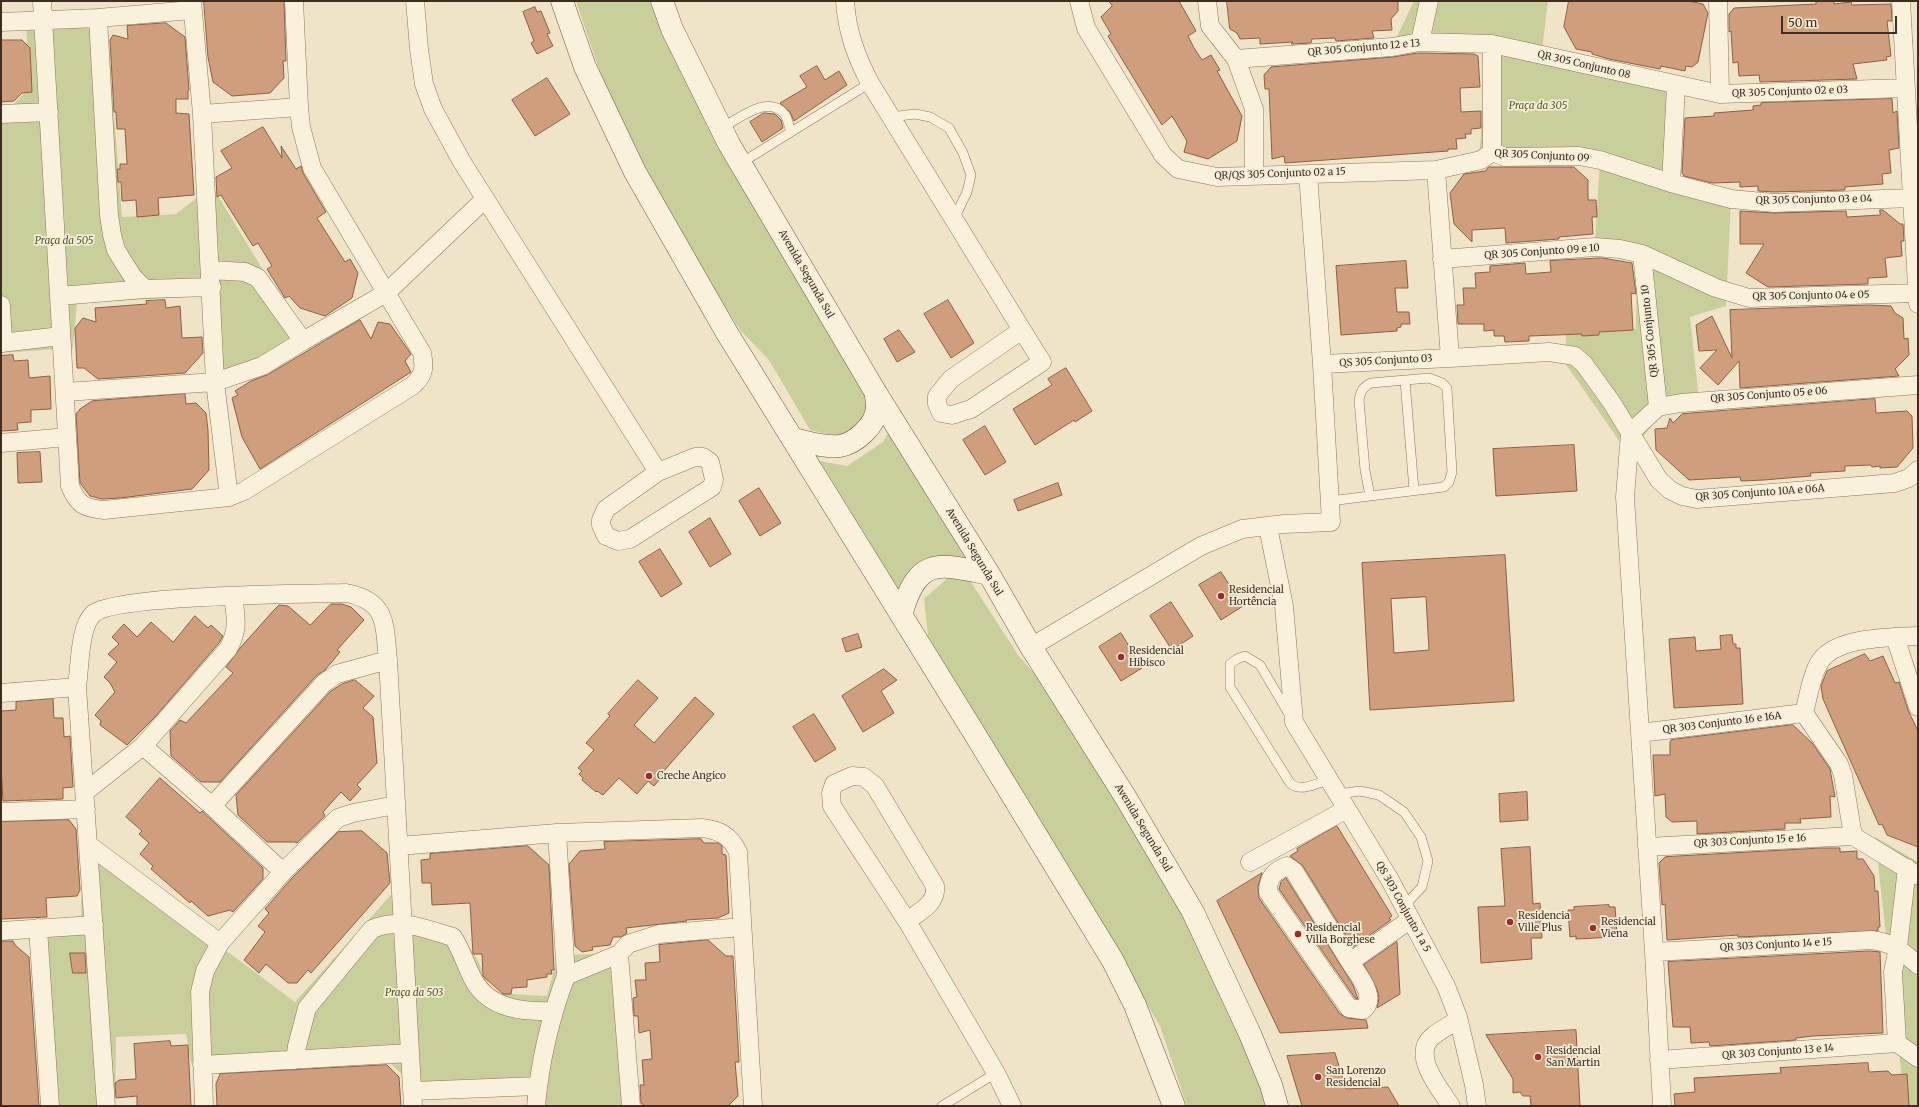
<!DOCTYPE html>
<html>
<head>
<meta charset="utf-8">
<style>
  body { margin:0 }
  #map { position:relative; width:1919px; height:1107px; overflow:hidden; background:#f0e4c8; font-family:Merriweather,serif }
  canvas { display:block }
  .frame { position:absolute; inset:0; border:2px solid #3d2e20; pointer-events:none }
  .scale { position:absolute; left:1781px; top:16px; width:116px; height:18px; box-sizing:border-box; border:2px solid #3d2e20; border-top:0; padding-left:5px; font-size:12px; line-height:14px; white-space:nowrap; color:#3d2e20; -webkit-text-stroke:3px #f7eed8; paint-order:stroke }
</style>
</head>
<body>
<div id="map">
<canvas width="1919" height="1107"></canvas>
<div class="frame"></div>
<div class="scale">50 m</div>
</div>
<script>
const ctx = document.querySelector('canvas').getContext('2d');
ctx.lineJoin = 'round';
function fill(path, color) {
  ctx.fillStyle = color;
  ctx.fill(path, 'evenodd');
}
function strokePath(path, color, width, dash) {
  ctx.strokeStyle = color;
  ctx.lineWidth = width;
  ctx.lineCap = dash ? 'butt' : 'round';
  ctx.setLineDash(dash || []);
  ctx.stroke(path);
}
function label(font, color, halo, rows, align = 'center') {
  ctx.font = font + ' Merriweather,serif';
  ctx.lineWidth = 3.5;
  ctx.setLineDash([]);
  ctx.textBaseline = 'middle';
  ctx.strokeStyle = halo;
  ctx.fillStyle = color;
  for (const [text, x, y, turn = 0] of rows) {
    ctx.save();
    ctx.translate(x, y);
    ctx.rotate((+turn || 0) * Math.PI / 180);
    ctx.textAlign = isNaN(turn) ? turn : align;
    if (halo) ctx.strokeText(text, 0, 0);
    ctx.fillText(text, 0, 0);
    ctx.restore();
  }
}
const green = new Path2D(`
  M576 1H656L869 391 870 413C850 440 840 437 810 430L769 360 740 330 670 221 606 90Z
  M1414 1H1548L1542 50 1678 81 1675 174 1731 199 1726 306 1690 317 1699 400 1668 404 1629 455 1565 363 1566 335 1636 329 1637 250 1595 241 1600 160 1479 163 1486 50 1392 47Z
  M106 8 122 217 176 214 212 186 308 344 269 371 229 387 210 384 207 296 77 303 73 348 1 353V107H11L30 87 25 13Z
  M892 425 969 558 939 556 916 572 901 593 820 461 847 466 883 442Z
  M950 576 969 579 1018 655 1049 691 1181 908 1264 1089 1268 1106H1187L1160 1026 928 636 924 599Z
  M1875 837 1918 862V1106H1905Z
  M82 843 295 1002 406 878 407 918 456 930 476 957 493 993 547 996 558 955 627 953 634 1106H527L526 1088 420 1091 381 1055 191 1063 186 1034 116 1037 115 1106H46L33 928 81 922Z`);
const building = new Path2D(`
  M204 1H284L286 61H283L284 78 270 93 232 96 213 82 208 57Z
  M1109 1H1179L1196 31 1188 36 1194 48 1202 60 1211 55 1220 70 1217 71 1242 116 1237 141 1208 159 1184 152 1187 141 1172 116 1162 125 1108 36 1111 34 1101 17 1112 6Z
  M1227 1H1398V11L1391 19 1392 30 1372 31 1374 38 1336 41 1335 38 1312 39 1311 43 1291 44 1293 42 1260 44V38L1240 39 1237 33 1230 29Z
  M1569 1H1688L1703 4 1708 13 1698 62 1692 67 1686 66 1685 71 1661 66 1660 69 1609 59 1592 54V52L1576 49 1564 27Z
  M1834 1V4L1851 2 1852 5 1891 4 1892 21H1887L1891 56 1886 57 1887 60 1853 64 1857 79 1760 82 1759 75 1739 76 1738 62 1733 63 1731 31 1729 32V14L1734 8 1816 4V2Z
  M535 7 537 12 541 11 550 33 547 34 553 46 537 54 531 43 534 41 523 12Z
  M166 23 185 37 189 90 188 91V99H176V113L189 114 194 195 158 198 159 215 137 217 136 200 122 201 121 182H118L117 169H120V164H127L125 129H117L116 112H114L110 40 113 35 128 39 127 26Z
  M1 40H22L30 48 32 92 22 93 14 101 1 102Z
  M1418 53 1474 54 1478 56 1480 87 1460 88 1461 112 1481 111V128L1471 129V134H1465L1466 138 1456 139 1457 149H1448V151L1285 163 1284 156 1272 159 1269 89H1265L1264 75 1271 67 1393 57Z
  M817 66 825 80 839 71 847 85 794 121 790 112 780 103 807 87 800 76Z
  M547 78 570 114 535 136 512 100Z
  M1892 99 1893 113 1897 111 1899 148 1889 150 1891 173 1882 174 1883 184 1845 187V190L1774 192 1758 191V186L1740 187V182L1712 183 1684 176 1682 173 1685 118 1714 116V113L1753 110V106L1761 105V103Z
  M764 113 775 114 781 120 783 128 762 142 750 122Z
  M263 127 282 158 281 146 296 169 301 166 303 173 326 212 317 218 345 262 350 259 358 273 352 298 325 316 300 308 289 296 285 298 267 269 272 266 258 243 253 246 221 195 217 197 216 177 232 168 221 151Z
  M1489 167H1574L1588 180V200H1596L1597 217H1592L1593 234 1559 237V239L1506 243 1505 228 1472 230V242L1454 224 1450 193 1464 174 1485 171Z
  M1880 210H1883L1900 224H1903L1904 241H1901L1902 256 1885 258 1887 277 1868 278V284L1768 287 1746 273 1764 244H1740V211L1774 213 1846 211 1847 217 1880 215Z
  M1602 258 1632 263 1636 294 1631 293 1633 330 1599 332V335L1582 336V334L1529 336V341L1505 342 1504 336H1494V330L1484 331V324H1458L1457 305H1464L1463 288H1476L1475 273 1490 272V266L1525 263 1526 274 1551 272 1550 261Z
  M1406 261 1408 288H1395L1397 312H1409L1410 324H1401V327L1397 328V331L1341 335 1336 266Z
  M165 300 166 308 180 306 182 338 202 337 203 353 185 373 98 379 84 368H77L75 328 83 318 96 322 95 308 147 304 146 301Z
  M948 300 974 343 951 358 924 314Z
  M1870 305 1891 306 1895 313 1903 318 1904 339 1908 338 1909 355 1895 369 1899 376 1740 388 1739 361 1718 385 1700 368 1717 350 1699 351 1696 325 1712 316 1732 358 1730 310Z
  M360 320 371 339 378 322 390 324 411 354 405 361 411 372 260 469 242 437 232 398 238 395 235 391 251 381 267 375Z
  M899 330 915 352 897 362 884 339Z
  M13 355 14 361 28 360 29 378 50 376 51 409 31 410V422L17 423 18 430 1 431V356Z
  M1066 368 1092 411 1075 422 1074 420 1035 445 1013 409 1052 385 1048 379Z
  M185 394 186 404 196 403 206 413 208 430 209 470 192 489 120 498 102 499 90 496 80 483 76 414 80 409 92 401Z
  M1875 399 1876 413 1907 411 1912 416 1913 448 1897 467 1880 468V466L1872 467 1871 465 1845 466V471L1810 473 1811 476 1764 480 1741 481 1740 477 1689 480 1656 450 1655 429 1667 428 1670 418 1673 423 1682 414Z
  M985 426 1006 462 985 475 963 440Z
  M1574 445 1577 491 1496 496 1493 449Z
  M40 452 42 482 18 483 17 453Z
  M1058 483 1062 495 1018 511 1014 500Z
  M759 488 781 523 760 536 739 501Z
  M710 518 731 554 710 567 689 532Z
  M660 549 682 584 661 597 639 562Z
  M1505 555 1514 701 1370 710 1362 563ZM1426 597 1429 650 1394 653 1391 599Z
  M1221 572 1243 606 1221 620 1199 585Z
  M1171 602 1193 636 1172 650 1150 616Z
  M331 604H342L351 607 364 620 337 650 340 652 325 670 316 676 220 782H201L171 756 170 731 180 720 186 723 233 673 226 667 241 647 274 610 279 605 288 606 310 625Z
  M195 616 208 628 211 625 223 636 219 643 155 717 127 745 100 725 101 721 95 715 115 692 110 683 104 677 117 662 108 654 119 644 112 637 124 624 137 637 151 622 173 642Z
  M1121 633 1142 668 1121 681 1099 647Z
  M858 634 862 647 846 652 842 639Z
  M1732 635 1733 644H1736V648H1740L1743 704 1674 708 1669 639 1695 637 1696 651 1721 649 1720 636Z
  M1865 654 1870 661 1883 656 1895 683 1899 682 1908 710 1918 731V847L1887 835 1882 824 1879 825 1823 699 1821 686 1827 671Z
  M884 669 897 680 881 691 894 713 863 732 842 696Z
  M355 680 374 696 363 708 373 717 377 763 357 785 361 789 350 801 341 792 323 812 325 816 297 843 295 842H267L238 815 236 795 331 691 342 684Z
  M638 680 658 698 634 725 654 743 695 697 714 714 663 772 665 773 654 786 648 781 637 794 619 778 603 795 597 791 596 792 582 780 583 778 579 774 582 771 578 768 594 750 586 743 610 716 608 714Z
  M53 699 54 718H63L64 737 70 736 73 787 63 788V799L3 801 1 767V711L16 710V702Z
  M814 714 836 749 815 762 793 727Z
  M1793 725 1812 743 1830 769 1835 797 1830 796 1831 817 1800 819 1801 823H1785V829L1697 834V821L1672 822 1666 817 1665 794 1655 796 1653 755H1670V742L1671 740Z
  M160 778 200 813 202 811 263 868V879L233 912 230 910 208 916 191 901 190 903 151 869 153 866 140 854 149 843 139 834 142 831 126 817Z
  M1527 792 1528 820 1500 822 1499 794Z
  M69 820 76 829 80 890 77 896 46 898 47 917 1 919V822Z
  M1337 826 1392 916 1389 918 1391 920 1353 947 1303 866 1290 856 1298 851 1297 849Z
  M362 831 387 853 390 883 311 973 308 970 297 983H288L266 964 259 973 244 960 265 932 258 926 269 913 265 909 291 879 338 832Z
  M701 839 704 843H718L722 846V854L726 855 729 913 718 918 686 920 687 921 626 928 627 933 621 937H613L610 945 592 947 593 950 582 952 575 946 569 864 580 851 605 849 604 842Z
  M528 846 549 865 554 970H551L552 974H547V977L527 980V987L512 988 511 994H503L483 976 482 954H473L470 903 432 905 431 883H422L421 860 430 859V854Z
  M1530 847 1533 904 1540 903 1542 938H1531L1532 959 1481 963 1478 907 1505 906 1501 849Z
  M1821 848H1840V852L1857 851V859H1863L1874 876 1875 891H1878L1880 927H1878V931L1738 937V935L1667 940 1665 904 1662 905 1659 863 1665 857Z
  M1262 873 1258 886 1259 898 1340 1014 1347 1018 1366 1020 1368 1028 1280 1033 1217 901Z
  M1286 878 1353 985 1358 999 1355 998 1279 889 1281 882Z
  M1609 905V907H1615L1617 934H1611V937L1596 938 1576 939V936L1570 937 1568 910H1574V907Z
  M708 940 726 956H733L739 1062H735L738 1096 728 1106H645L641 1103 640 1085H644L642 1060 652 1059 650 1030 639 1033 638 1016H634L633 998 637 997 635 980H646L645 963 660 962 659 945Z
  M1 941H13L15 945 29 957 39 1106H1Z
  M1397 942 1400 994 1377 1008 1379 998 1377 989 1364 965Z
  M1870 951 1880 952 1883 1033 1813 1036 1796 1038V1040L1710 1046 1709 1042 1691 1043 1690 1027H1673L1668 962Z
  M70 953H85L86 973H73Z
  M1576 1030 1580 1106H1531L1530 1096H1523L1520 1092 1513 1093V1079L1486 1035Z
  M170 1041 171 1046 188 1045 191 1106H137V1096L116 1098 115 1083 119 1080 136 1079 134 1044Z
  M1335 1053 1346 1089 1388 1087 1399 1106H1302L1287 1056Z
  M1868 1063 1869 1072 1888 1071 1892 1075 1907 1074 1909 1106H1675L1674 1094 1695 1092 1694 1078 1781 1073 1780 1068Z
  M387 1065 399 1077 401 1106H217L216 1084 220 1074Z`);
const lane = new Path2D(`
  M891 117 915 114 930 117 949 128 963 153 971 175 967 192 954 219
  M722 128C738 119 769 93 785 115 788 119 789 127 791 132
  M741 163 870 83
  M1429 378 1442 383 1447 388 1452 472 1449 482 1444 487 1370 496 1365 470 1359 400C1361 390 1363 387 1371 383Z
  M1405 381 1414 490
  M1330 501 1370 496
  M1289 714 1260 665 1245 656 1237 659 1230 664V687L1290 783C1300 793 1317 783 1329 780
  M1338 794 1360 791 1379 795 1404 812 1421 837 1428 861 1422 887 1404 906
  M942 1106 996 1073`);
const street = new Path2D(`
  M42 1 70 486C78 505 84 508 104 510L229 497 244 491 412 386C424 376 425 368 422 353L312 168 301 127 299 107 294 1
  M192 1 202 114 215 382 229 497
  M415 1 419 49 424 84 433 109 462 162 658 472
  M845 1C847 32 856 56 870 83L1022 330 1042 362 971 409 952 415 941 413 937 404V396L951 379 1022 330
  M1079 1 1086 28 1163 155 1178 169 1217 177 1436 170 1481 160 1492 152 1505 157 1579 156 1600 160 1671 183 1731 199 1774 203 1912 198
  M1207 1 1210 26 1236 59 1254 109V175
  M1718 1 1720 94
  M1901 1 1918 304
  M98 18 109 215 112 235 116 250 124 263 133 277 145 289 212 287
  M1 22 98 18 192 10
  M1420 42 1429 1
  M1492 44V152
  M1236 59 1392 47 1420 42 1492 44 1720 94 1906 88
  M1 114 49 112
  M202 114 299 107
  M1436 170 1450 358 1549 352 1575 356 1584 364 1612 403 1659 480 1670 490 1682 496 1697 499 1895 483 1909 478 1918 470
  M1671 183 1676 86
  M1642 254 1658 407
  M1442 259 1595 247 1620 249 1642 254 1716 288 1749 298 1917 293
  M211 270 245 272 258 278 303 341 386 293 485 199
  M59 296 145 289
  M1 305 3 343
  M1 343 61 336
  M1322 364 1450 358
  M65 392 215 382 262 366 303 341
  M1630 433 1625 497 1654 952 1662 1106
  M1630 433 1658 407 1681 403 1918 385
  M1 443 67 437
  M695 457H703L710 462 714 479 712 487 630 539 618 541 606 536 601 525V520L606 509 658 472Z
  M1268 527 1284 606 1294 722 1390 880 1446 986 1458 1017 1474 1085 1477 1106
  M1895 637 1918 707
  M1031 647 1201 546 1242 529 1284 524 1331 522 1322 364 1308 174
  M1 693 77 687
  M1804 713C1808 698 1812 672 1821 660 1838 637 1892 637 1918 636
  M1804 713 1839 764 1843 775 1853 836
  M1640 733 1804 713
  M143 746 212 806 283 872
  M852 776 864 777 875 786 935 886C937 904 920 911 907 921L832 806 831 793 834 784Z
  M85 792 143 746 228 649C239 629 236 618 233 596
  M212 806 324 683 337 674 388 660
  M1 812 86 809
  M557 833 566 976
  M1853 836 1917 875
  M89 845 220 943
  M399 846 557 833 702 828C719 830 730 835 738 852L753 1106
  M1647 847 1853 836
  M1250 862 1347 809
  M907 921 996 1073 1012 1106
  M38 928 50 1106
  M1 931 94 925
  M1654 952 1871 940C1894 943 1901 950 1918 965
  M1350 962C1358 975 1378 997 1363 1010L1349 1008 1268 892C1268 878 1274 871 1287 866L1294 871 1350 962 1411 919
  M1897 1043 1893 972 1898 947 1907 868
  M1897 1043 1918 1058
  M295 1060 297 1046 307 1008 372 929C400 917 425 929 453 937 462 951 466 966 474 981 490 1009 523 1012 553 1011
  M1659 1060 1897 1043
  M202 1065 410 1053
  M413 1091 538 1086
  M106 1106 77 687C80 668 79 627 93 614 114 595 307 594 346 593 388 601 384 624 388 660L413 1106
  M204 1106 200 992 205 971 220 943 283 872 338 818 353 813 396 805
  M536 1106C540 1061 550 1018 566 976L619 954
  M631 1106 619 954 628 944 659 934 742 927
  M1451 1106C1440 1089 1411 1055 1432 1037 1440 1030 1450 1025 1458 1020`);
const secondary = new Path2D(`
  M562 1 585 67 635 172 727 333 976 736 1113 961 1135 1005 1174 1106
  M662 1 672 29 729 144 876 393 989 574 1031 647 1126 798 1193 912 1250 1034 1271 1085 1277 1106
  M793 439C808 442 825 448 840 446 856 443 876 425 877 408 877 403 876 398 876 393
  M901 615C918 557 936 563 989 574`);
const markers = [
  [1221,596,4,"#9e2a2b"],
  [1121,657,4,"#9e2a2b"],
  [649,776,4,"#9e2a2b"],
  [1510,922,4,"#9e2a2b"],
  [1593,928,4,"#9e2a2b"],
  [1298,934,4,"#9e2a2b"],
  [1538,1057,4,"#9e2a2b"],
  [1318,1077,4,"#9e2a2b"]
];
const streetNames = [
  ["QR 305 Conjunto 12 e 13",1364,48,-5],
  ["QR 305 Conjunto 08",1584,65,13],
  ["QR 305 Conjunto 02 e 03",1790,92,-2],
  ["QR 305 Conjunto 09",1542,156,3],
  ["QR/QS 305 Conjunto 02 a 15",1280,174,-2],
  ["QR 305 Conjunto 03 e 04",1814,200,-1],
  ["QR 305 Conjunto 09 e 10",1542,252,-4],
  ["Avenida Segunda Sul",806,274,60],
  ["QR 305 Conjunto 04 e 05",1811,296,-1],
  ["QR 305 Conjunto 10",1650,331,-96],
  ["QS 305 Conjunto 03",1386,361,-3],
  ["QR 305 Conjunto 05 e 06",1769,395,-4],
  ["QR 305 Conjunto 10A e 06A",1760,493,-4],
  ["Avenida Segunda Sul",974,552,59],
  ["QR 303 Conjunto 16 e 16A",1722,723,-7],
  ["Avenida Segunda Sul",1143,828,59],
  ["QR 303 Conjunto 15 e 16",1750,841,-3],
  ["QS 303 Conjunto 1 a 5",1403,907,61],
  ["QR 303 Conjunto 14 e 15",1776,945,-3],
  ["QR 303 Conjunto 13 e 14",1778,1052,-4]
];
const parkNames = [
  ["Praça da 305",1538,106],
  ["Praça da 505",64,241],
  ["Praça da 503",414,993]
];
const poiNames = [
  ["Residencial",1229,590],
  ["Hortência",1229,602],
  ["Residencial",1129,651],
  ["Hibisco",1129,663],
  ["Creche Angico",657,776],
  ["Residencia",1518,916],
  ["Ville Plus",1518,928],
  ["Residencial",1601,922],
  ["Viena",1601,934],
  ["Residencial",1306,928],
  ["Villa Borghese",1306,940],
  ["Residencial",1546,1051],
  ["San Martin",1546,1063],
  ["San Lorenzo",1326,1071],
  ["Residencial",1326,1083]
];
fill(green, '#c9cf9b');
fill(building, '#cf9f7d');
strokePath(building, '#8d5f41', 1);
strokePath(lane, '#8d765c', 10);
strokePath(street, '#8d765c', 19);
strokePath(secondary, '#6f573f', 23);
strokePath(lane, '#faf1dc', 9);
strokePath(street, '#faf1dc', 18);
strokePath(secondary, '#faf1dc', 22);
for (const [x, y, r, color] of markers) {
  const dot = new Path2D();
  dot.arc(x, y, r, 0, 2 * Math.PI);
  ctx.fillStyle = color;
  ctx.fill(dot);
  strokePath(dot, '#f7eed8', 1.5);
}
label('10px', '#3d2e20', '#f7eed8', streetNames);
label('italic 10px', '#4d5a26', '#f7eed8', parkNames);
label('10px', '#3d2e20', '#f7eed8', poiNames, 'left');
</script>
</body>
</html>
